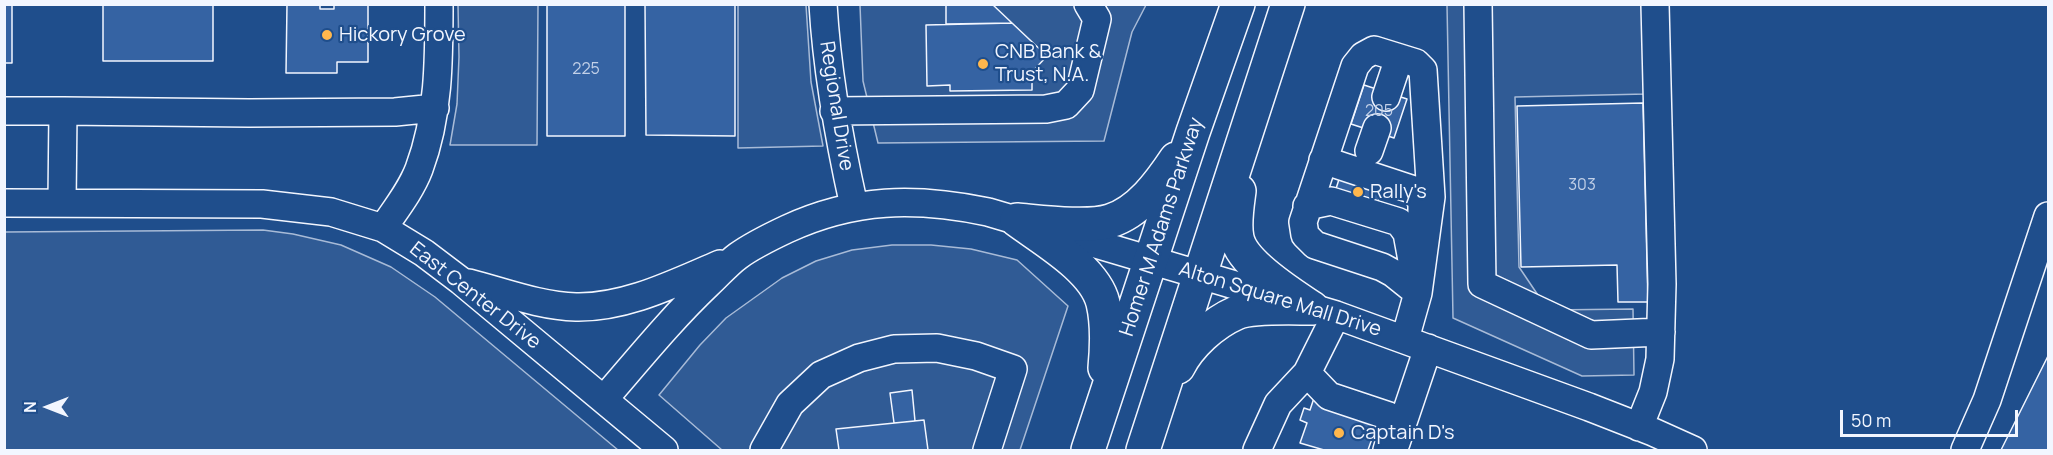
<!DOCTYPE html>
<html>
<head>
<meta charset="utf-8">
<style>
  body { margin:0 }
  #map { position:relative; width:2053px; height:455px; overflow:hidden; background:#1f4e8c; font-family:Manrope,sans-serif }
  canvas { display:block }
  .frame { position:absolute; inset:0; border:6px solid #f2f6ff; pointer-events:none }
  .north { position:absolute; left:18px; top:377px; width:60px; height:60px; -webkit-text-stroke:4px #1f4e8c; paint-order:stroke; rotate:270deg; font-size:16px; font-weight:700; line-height:24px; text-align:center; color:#f2f6ff }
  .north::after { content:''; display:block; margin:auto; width:21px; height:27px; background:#f2f6ff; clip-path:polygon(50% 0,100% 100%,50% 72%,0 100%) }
  .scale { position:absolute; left:1840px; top:410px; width:178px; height:27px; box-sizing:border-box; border:3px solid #f2f6ff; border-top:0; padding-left:8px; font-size:18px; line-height:21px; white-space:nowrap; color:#f2f6ff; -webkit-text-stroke:4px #1f4e8c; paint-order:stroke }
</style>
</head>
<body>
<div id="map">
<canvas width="2053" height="455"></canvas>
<div class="frame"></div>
<div class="north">N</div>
<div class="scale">50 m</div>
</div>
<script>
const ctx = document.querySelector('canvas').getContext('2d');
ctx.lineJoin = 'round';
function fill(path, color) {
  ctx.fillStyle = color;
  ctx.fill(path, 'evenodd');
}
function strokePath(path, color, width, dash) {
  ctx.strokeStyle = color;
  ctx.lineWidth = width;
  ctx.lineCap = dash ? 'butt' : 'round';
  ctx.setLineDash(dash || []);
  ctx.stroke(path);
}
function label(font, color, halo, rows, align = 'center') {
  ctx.font = font + ' Manrope,sans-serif';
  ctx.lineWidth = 4.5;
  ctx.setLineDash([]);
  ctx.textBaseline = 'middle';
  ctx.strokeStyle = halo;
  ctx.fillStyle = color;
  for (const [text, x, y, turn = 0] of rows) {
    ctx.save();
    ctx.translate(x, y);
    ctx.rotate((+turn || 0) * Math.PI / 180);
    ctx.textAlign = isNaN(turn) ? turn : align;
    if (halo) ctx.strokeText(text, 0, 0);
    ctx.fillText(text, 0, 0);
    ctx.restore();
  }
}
const parking = new Path2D(`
  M458 5H538L537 145H450L457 104 459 57Z
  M738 5H806L811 82 823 146 738 148Z
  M860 5H1146L1132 32 1104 141 878 143 863 81Z
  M1447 5H1644L1646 94 1515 97 1519 267 1548 310 1633 309 1634 375 1582 376 1453 318Z
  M263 230 293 234 341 245 391 267 435 297 618 450H5V232Z
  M892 245H931L971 249 1017 260 1068 306 1020 450H722L659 395 700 345 726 318 782 278 816 261 852 250Z`);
const building = new Path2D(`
  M4 4H12V63H4Z
  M103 4H213V61H103Z
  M287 4H320V9H334V4H368V62H337V73H286Z
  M547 4H625V136H547Z
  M645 4H735V136L646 135Z
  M946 4H992L1012 23 946 24Z
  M1012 23 1047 56 1032 72V90L950 91V85L927 86 926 25Z
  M1364 85 1407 99 1394 138 1351 124Z
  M1643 103 1648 302H1618L1617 265 1521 267 1517 106Z
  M1341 173 1382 189 1377 206 1334 195Z
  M2048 356V450H2001Z
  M912 390 915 421 894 423 890 393Z
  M1314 398 1379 419 1368 450H1324L1300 443 1307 423 1300 420 1304 408 1310 410Z
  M924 420 928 450H839L836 429Z`);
const minor = new Path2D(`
  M823 4C827 73 839 139 854 206
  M1478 4 1482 284 1591 335 1661 332
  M1374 50 1416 63 1423 70 1431 197 1418 293 1393 273 1382 267 1315 245 1305 235 1303 222 1355 66 1363 56Z
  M1386 97 1399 58
  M4 111H63L62 203
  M63 111 249 113 395 112 435 108
  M834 111 1046 109 1066 105 1080 90 1097 19 1088 4
  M1369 151 1377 128
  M1323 160 1414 190 1422 202V222
  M4 203 262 204 331 212 383 228 424 253 461 281 664 450
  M1307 206 1331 201 1399 222 1407 233 1418 293 1405 339
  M383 228C396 209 411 190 419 169 439 116 439 60 439 4
  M469 283C504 292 540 306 576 307 626 308 675 283 720 264
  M1307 373 1329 396 1389 416 1394 427 1387 450
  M604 399C638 360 670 320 708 284 718 275 727 264 738 256 753 245 770 237 787 229 854 198 915 197 988 212L1336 315 1589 407 1653 432 1693 450
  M1639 427 1653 392 1660 359 1662 284 1655 4
  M1396 443 1428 348
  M764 450 790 404 821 375 859 358 894 349 937 348 976 356 1013 369 987 450
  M1257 450 1278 404 1307 373 1336 315
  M1965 450 1987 400 2048 216`);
const major = new Path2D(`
  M1239 191C1237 206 1234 224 1237 238 1242 264 1291 294 1312 308
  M1017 220C1044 240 1095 269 1103 303 1108 324 1107 347 1105 368
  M1017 220C1041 222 1087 228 1110 221 1139 212 1160 183 1176 159
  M1178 367C1189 345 1213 323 1236 313 1252 306 1293 308 1312 308
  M1088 450 1193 132 1238 4
  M1143 450 1288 4`);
const markers = [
  [327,35,6,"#ffb74d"],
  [983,64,6,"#ffb74d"],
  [1358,192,6,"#ffb74d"],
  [1339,433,6,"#ffb74d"]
];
const numberNames = [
  ["225",586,70],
  ["205",1379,112],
  ["303",1582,186]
];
const poiNames = [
  ["Hickory Grove",339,35],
  ["CNB Bank &",995,52],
  ["Trust, N.A.",995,75],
  ["Rally's",1370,192],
  ["Captain D's",1351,433]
];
const streetNames = [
  ["Regional Drive",836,106,81],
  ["Homer M Adams Parkway",1162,227,-72],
  ["East Center Drive",475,296,38],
  ["Alton Square Mall Drive",1280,300,17]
];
fill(parking, '#305b95');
strokePath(parking, '#a8bbd7', 1.5);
fill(building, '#3563a3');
strokePath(building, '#f2f6ff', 1.5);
strokePath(minor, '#f2f6ff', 30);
strokePath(major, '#f2f6ff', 36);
strokePath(minor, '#1f4e8c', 27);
strokePath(major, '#1f4e8c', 33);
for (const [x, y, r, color] of markers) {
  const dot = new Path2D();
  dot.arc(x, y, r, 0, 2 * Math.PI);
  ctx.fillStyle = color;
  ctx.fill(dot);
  strokePath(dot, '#1f4e8c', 2);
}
label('16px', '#c3d1e8', null, numberNames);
label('20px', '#f2f6ff', '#1f4e8c', poiNames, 'left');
label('20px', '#f2f6ff', '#1f4e8c', streetNames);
</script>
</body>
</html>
